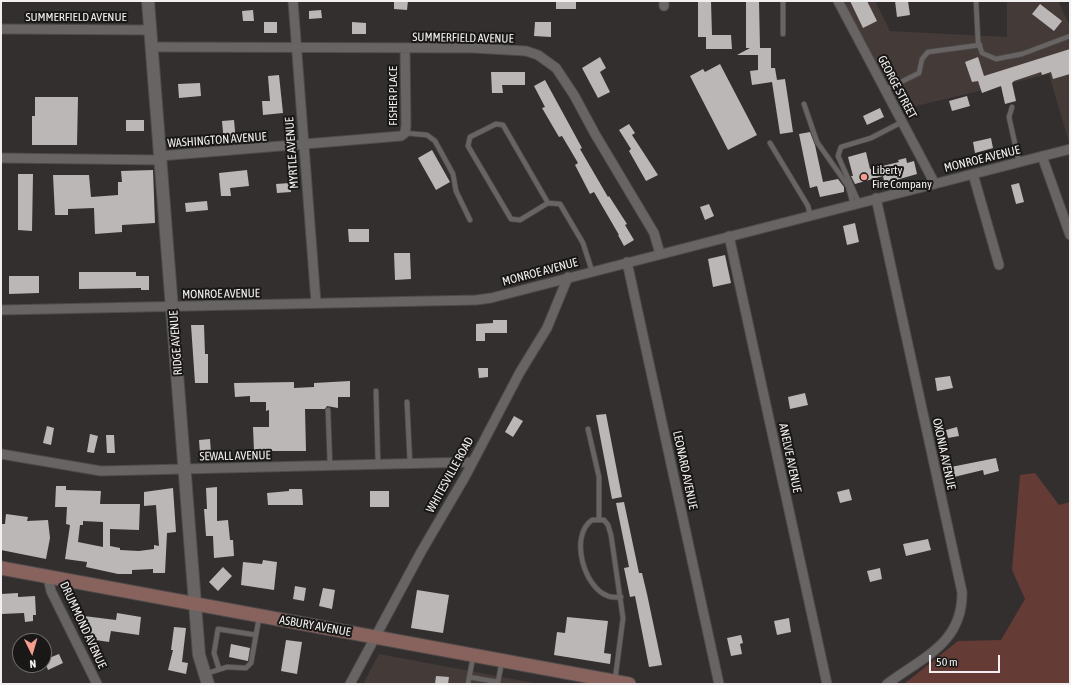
<!DOCTYPE html>
<html>
<head>
<meta charset="utf-8">
<style>
  body { margin:0 }
  #map { position:relative; width:1071px; height:685px; overflow:hidden; background:#332f2f; font-family:"Asap Condensed",sans-serif }
  canvas { display:block }
  .frame { position:absolute; inset:0; border:2px solid #f1efef; pointer-events:none }
  .north { position:absolute; left:12px; top:633px; width:40px; height:40px; box-sizing:border-box; background:#191817; border:1px solid #6f6e6d; border-radius:50%; rotate:175deg; font-size:11px; font-weight:700; line-height:16px; text-align:center; color:#f1efef }
  .north::after { content:''; display:block; margin:auto; width:14px; height:18px; background:#f59d8e; clip-path:polygon(50% 0,100% 100%,50% 72%,0 100%) }
  .scale { position:absolute; left:929px; top:655px; width:71px; height:18px; box-sizing:border-box; border:2px solid #f1efef; border-top:0; padding-left:5px; font-size:12px; line-height:14px; white-space:nowrap; color:#f1efef; -webkit-text-stroke:3px #191817; paint-order:stroke }
</style>
</head>
<body>
<div id="map">
<canvas width="1071" height="685"></canvas>
<div class="frame"></div>
<div class="north">N</div>
<div class="scale">50 m</div>
</div>
<script>
const ctx = document.querySelector('canvas').getContext('2d');
ctx.lineJoin = 'round';
function fill(path, color) {
  ctx.fillStyle = color;
  ctx.fill(path, 'evenodd');
}
function strokePath(path, color, width, dash) {
  ctx.strokeStyle = color;
  ctx.lineWidth = width;
  ctx.lineCap = dash ? 'butt' : 'round';
  ctx.setLineDash(dash || []);
  ctx.stroke(path);
}
function label(font, color, halo, rows, align = 'center') {
  ctx.font = font + ' "Asap Condensed",sans-serif';
  ctx.lineWidth = 4;
  ctx.setLineDash([]);
  ctx.textBaseline = 'middle';
  ctx.strokeStyle = halo;
  ctx.fillStyle = color;
  for (const [text, x, y, turn = 0] of rows) {
    ctx.save();
    ctx.translate(x, y);
    ctx.rotate((+turn || 0) * Math.PI / 180);
    ctx.textAlign = isNaN(turn) ? turn : align;
    if (halo) ctx.strokeText(text, 0, 0);
    ctx.fillText(text, 0, 0);
    ctx.restore();
  }
}
const built = new Path2D(`
  M838 1H875L890 31 1007 37V1H1058L1070 26V146L1049 74 896 111Z
  M379 654 540 684H363Z`);
const green = new Path2D(`
  M1035 473 1059 505 1070 502V684H904L958 641 1001 640 1025 599 1012 570 1020 475Z`);
const building = new Path2D(`
  M394 1H408L407 10 394 9Z
  M556 1H576V9H556Z
  M698 1H711L712 35H731L732 49H706V37H698Z
  M746 1H759L760 48H771V68H775L777 80 785 79 793 132 780 134 772 82 752 85 750 71 758 70V55H737L750 48H746Z
  M850 1H867L877 21 863 28Z
  M895 1H908L910 15 897 17Z
  M1040 4 1062 21 1054 31 1032 14Z
  M253 10 254 21H243L242 11Z
  M321 10 322 18 309 19V11Z
  M264 22H277V33H264Z
  M352 22 366 23V34H352Z
  M535 22H551V37L534 36Z
  M1070 49V74L1053 79 1051 72 1042 75 1041 72 1014 81 1012 83 1016 101 1005 104 1001 86 982 93 978 81 972 82 965 62 978 57 984 76Z
  M600 57 606 68 600 72 610 92 598 98 582 68Z
  M720 64 757 135 728 150 690 76 703 69 705 72Z
  M491 72H525V85H502L503 93H492Z
  M279 75 283 113 263 115 262 101H270L268 76Z
  M545 80 582 148 580 149 608 197 609 196 627 224 625 225 634 240 624 246 618 235H619L594 192 590 194 575 165 578 163 562 136 559 137 542 108 545 107 534 86Z
  M200 83 201 96 179 98 178 84Z
  M967 96 970 106 952 111 949 101Z
  M35 97H78L77 145H32V116H35Z
  M880 108 884 117 867 125 863 116Z
  M126 120H144V131H126Z
  M234 120 236 142 224 144 222 121Z
  M629 124 635 133 632 135 658 175 646 181 629 151 631 149 619 130Z
  M810 132 815 145 823 182 838 179 844 187V192L820 197 817 186 810 188 799 134Z
  M200 136 201 146 175 148 174 138Z
  M991 138 993 148 975 153 973 142Z
  M432 150 450 182 436 190 418 158Z
  M866 152 870 169 899 162 898 160 906 158 907 163 914 161 917 174 893 181 894 185 885 187 883 176 855 184 851 176H853L848 157Z
  M153 170 155 223 122 225V232L95 234 94 208 68 209V215H55L53 175H89L91 197 118 195V182H122L121 171Z
  M247 170 249 186 230 188 231 196H221L219 173Z
  M18 174H33L32 231 18 230Z
  M290 183 291 192 277 193 276 184Z
  M1019 183 1024 202 1016 204 1011 185Z
  M207 201 208 210 186 212 185 203Z
  M709 204 714 216 705 220 700 207Z
  M855 223 859 242 847 245 843 226Z
  M348 229H369V242H349Z
  M394 253H410L411 279 395 280Z
  M725 255 731 283 713 287 708 259Z
  M79 272H136V276H149V290H141V288L79 289Z
  M9 276H39V293L9 294Z
  M493 320H507V333H485V341H476V324L493 323Z
  M191 325H204L205 354H208V383H195Z
  M478 368H488V377L479 378Z
  M950 376 953 388 937 391 935 378Z
  M350 381V397H338V408L327 406 325 409H305L306 451H254L253 427H269V410L266 411V402H250V396L235 397 234 383 294 382V388L314 387V383Z
  M805 393 808 405 790 409 788 397Z
  M606 414 622 497 612 499 596 415Z
  M514 416 523 421 513 437 505 432Z
  M47 426 54 428 51 445 43 443Z
  M957 427 959 436 948 438 946 430Z
  M90 434 98 436 94 453 87 452Z
  M106 435H114L115 453H107Z
  M210 439 211 453H200L199 440Z
  M996 458 999 471 984 475 983 470 954 477 951 467Z
  M56 486H66V490L101 491 100 504H140L139 530 110 529V546L120 548V550L139 551 154 549V545L159 546 156 505 144 506V492L173 488 176 532 167 533 165 573H153V569L132 570V574H118L86 567 87 562 65 559 70 525 66 524 67 507H55ZM83 521 103 522V547L78 542 80 525H83Z
  M217 487V521L228 520 230 540H233L234 556 214 558 213 536H206L204 509H207L206 488Z
  M289 489H302L303 505H268L267 493 289 491Z
  M849 489 852 500 840 503 837 492Z
  M370 491H389V507H370Z
  M624 502 639 573H642L647 594 662 665 649 667 635 596 630 597 624 568 629 567 616 503Z
  M6 514 28 517 27 521 48 520 50 538 46 559 1 550V524H5Z
  M928 539 931 550 906 556 903 544Z
  M263 560 277 562 274 590 241 585 243 562 262 564Z
  M223 567 232 576 218 591 209 582Z
  M880 568 882 579 870 582 867 571Z
  M295 586 306 588 304 601 293 599Z
  M323 588 335 590 332 609 319 606Z
  M417 590 449 595 443 633 411 628Z
  M18 593V597L35 596 36 615H33V621L25 622 24 613 1 614V594Z
  M117 613 141 617 139 635 111 631 109 642 89 639 91 630 82 628 84 616 116 620Z
  M567 617 608 621 604 653 611 654 610 664 554 655 557 632 565 633Z
  M789 618 791 632 777 635 774 621Z
  M174 627 186 628 182 662 188 663 186 674 168 670 173 650H171Z
  M741 635 743 643 740 644 742 654 731 656 727 638Z
  M286 640 302 642 297 674 281 671Z
  M231 644 250 648 248 661 229 657Z
  M59 654 63 663 48 670 44 660Z
  M436 676 449 677 448 684H435Z`);
const service = new Path2D(`
  M783 1V34
  M976 1 978 41 982 53 996 59 1022 54 1070 36
  M885 90 919 73 922 59 928 52 980 45
  M804 104 817 142 848 186 853 204
  M1012 107 1009 117 1019 162
  M405 133 427 135 435 141 453 174 456 191 470 220
  M770 143 808 206 810 215
  M548 203 520 220 511 219 468 146 470 137 496 124 503 125 548 203 560 204 583 243 592 271
  M859 203 838 156 841 147 871 138 902 122
  M376 391 378 465
  M407 402 410 464
  M328 410 330 466
  M588 429 599 477V519
  M219 669 214 653 218 629 256 635
  M205 674 227 667 246 668 251 663 259 618
  M469 677 498 682 502 661
  M615 680 623 618 611 535 608 525 604 520H592C569 536 584 588 608 596 612 598 617 597 621 597
  M468 684 473 657`);
const minor = new Path2D(`
  M293 1 316 303
  M838 1 935 184
  M664 6V1
  M1 29 150 30
  M152 47 473 48 526 51 538 55 556 68 574 95 595 134 654 233 660 254
  M160 156 401 136 405 133 406 125 405 49
  M1042 156 1070 235
  M1 158 161 160
  M973 174 999 265
  M876 198 962 592C963 643 923 657 887 684
  M729 236 827 684
  M627 262 719 684
  M1 310 476 300 491 298 1070 149
  M1 454 101 471 472 462
  M48 577 51 591 97 684
  M350 684 421 552 466 475 520 372 547 328 568 277`);
const tertiary = new Path2D(`
  M148 1 199 655 208 684`);
const secondary = new Path2D(`
  M1 568 629 684`);
const markers = [
  [864,177,4,"#f59d8e"]
];
const streetNames = [
  ["SUMMERFIELD AVENUE",76,17],
  ["SUMMERFIELD AVENUE",463,38,1],
  ["GEORGE STREET",897,87,62],
  ["FISHER PLACE",393,96,-90],
  ["WASHINGTON AVENUE",217,140,-4],
  ["MYRTLE AVENUE",292,153,-94],
  ["MONROE AVENUE",982,159,-14],
  ["MONROE AVENUE",540,272,-15],
  ["MONROE AVENUE",221,294,-1],
  ["RIDGE AVENUE",176,343,-94],
  ["OXONIA AVENUE",944,454,78],
  ["SEWALL AVENUE",235,456,-1],
  ["ANELVE AVENUE",790,458,78],
  ["LEONARD AVENUE",685,470,78],
  ["WHITESVILLE ROAD",450,475,-61],
  ["DRUMMOND AVENUE",83,625,65],
  ["ASBURY AVENUE",315,626,10]
];
const poiNames = [
  ["Liberty",872,170],
  ["Fire Company",872,184]
];
fill(built, '#443a38');
fill(green, '#643c35');
fill(building, '#bcb7b7');
strokePath(service, '#4e4b4b', 6);
strokePath(minor, '#4e4b4b', 11);
strokePath(tertiary, '#4e4b4b', 14);
strokePath(secondary, '#4e4b4b', 15);
strokePath(service, '#686463', 4.5);
strokePath(minor, '#686463', 9);
strokePath(tertiary, '#686463', 12);
strokePath(secondary, '#88635d', 13);
for (const [x, y, r, color] of markers) {
  const dot = new Path2D();
  dot.arc(x, y, r, 0, 2 * Math.PI);
  ctx.fillStyle = color;
  ctx.fill(dot);
  strokePath(dot, '#191817', 1.5);
}
label('12px', '#f1efef', '#191817', streetNames);
label('12px', '#f1efef', '#191817', poiNames, 'left');
</script>
</body>
</html>
